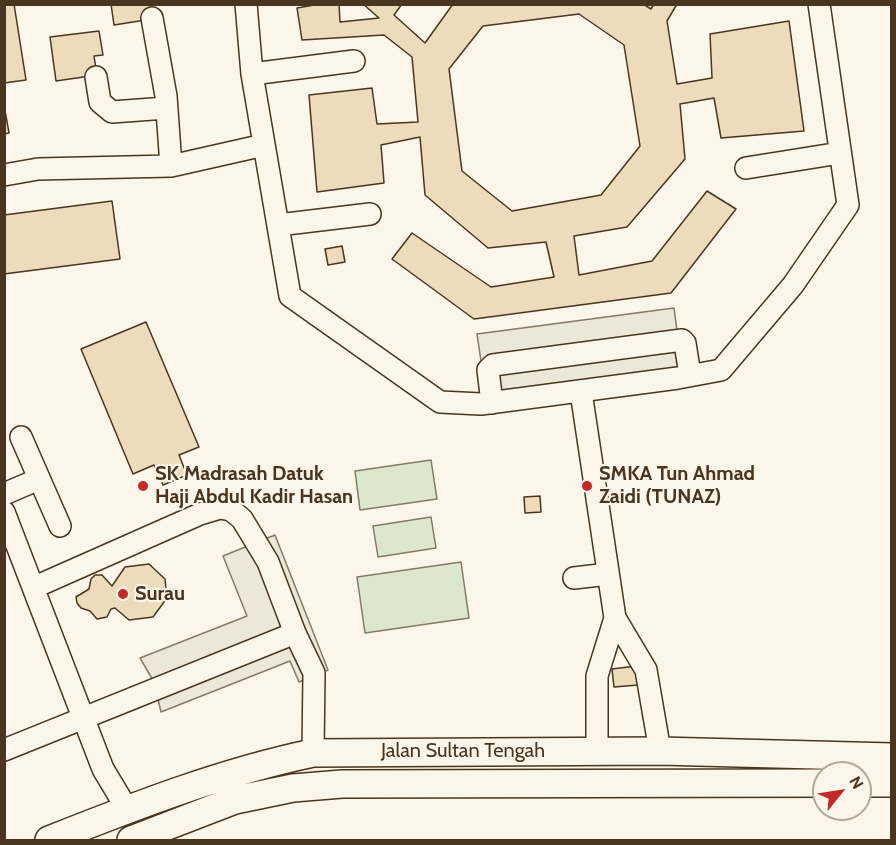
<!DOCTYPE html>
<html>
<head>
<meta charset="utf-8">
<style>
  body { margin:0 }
  #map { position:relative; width:896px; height:845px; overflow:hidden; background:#fbf6e9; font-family:Cabin,sans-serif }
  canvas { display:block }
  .frame { position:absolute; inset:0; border:6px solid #4a3520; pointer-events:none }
  .north { position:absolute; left:812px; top:761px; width:60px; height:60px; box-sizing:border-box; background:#fbf6e9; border:2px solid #b4a999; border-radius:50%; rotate:60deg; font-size:16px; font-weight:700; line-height:24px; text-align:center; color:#4a3520 }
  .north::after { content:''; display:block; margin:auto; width:21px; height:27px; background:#c62828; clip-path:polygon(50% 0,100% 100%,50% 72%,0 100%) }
</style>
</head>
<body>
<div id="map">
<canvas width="896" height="845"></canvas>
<div class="frame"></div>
<div class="north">N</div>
</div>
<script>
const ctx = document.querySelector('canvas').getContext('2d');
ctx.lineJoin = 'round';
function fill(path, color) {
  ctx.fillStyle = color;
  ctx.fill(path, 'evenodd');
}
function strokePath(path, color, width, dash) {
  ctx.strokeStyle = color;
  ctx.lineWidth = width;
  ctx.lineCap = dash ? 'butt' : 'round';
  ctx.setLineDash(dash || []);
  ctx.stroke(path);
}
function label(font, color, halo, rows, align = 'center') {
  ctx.font = font + ' Cabin,sans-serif';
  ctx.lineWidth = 4.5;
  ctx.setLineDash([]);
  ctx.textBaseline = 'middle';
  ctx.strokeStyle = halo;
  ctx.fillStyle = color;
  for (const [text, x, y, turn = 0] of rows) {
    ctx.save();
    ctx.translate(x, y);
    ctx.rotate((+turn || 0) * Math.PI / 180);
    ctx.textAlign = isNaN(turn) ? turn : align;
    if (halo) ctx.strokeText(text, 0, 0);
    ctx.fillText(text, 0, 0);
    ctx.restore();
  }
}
const green = new Path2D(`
  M431 460 437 499 360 510 355 471Z
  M431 517 436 548 378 557 373 526Z
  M461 562 469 618 365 633 357 577Z`);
const parking = new Path2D(`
  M674 308 682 369 486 395 477 334Z
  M275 535 328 670 299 682 290 661 161 712 154 682 140 658 247 616 223 556Z`);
const building = new Path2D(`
  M14 4 26 80 4 83V5Z
  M111 4H150L152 19 114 25Z
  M320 4H339L340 22 379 18 363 4H402L394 15 425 43 453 4H643L651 9 654 4H677L667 21 677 84 712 78 710 34 789 21 804 131 721 138 714 98 680 104 685 159 627 227 574 236 579 275 652 261 707 191 736 209 671 293 474 319 392 259 412 233 491 287 554 277 546 242 488 248 425 195 420 137 381 145 384 183 317 192 309 95 372 88 377 124 418 122 412 57 384 35 302 40 297 8ZM579 14 624 45 640 146 601 195 512 211 462 171 449 69 483 26Z
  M99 31 103 55 94 56 97 75 56 81 50 37Z
  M4 105 9 133 4 134Z
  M112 201 120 259 4 274V215Z
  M342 246 345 262 328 265 325 249Z
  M146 322 199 447 179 455 187 475 163 485 154 465 133 474 81 349Z
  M540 496 541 512 525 513 524 497Z
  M149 564 165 579 167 598 153 617 129 620 115 608 111 609 107 617 97 619 90 611 81 608 77 603 76 597 89 589 91 579 95 575H102L112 586 125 567Z
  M636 666 638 685 614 687 612 669Z`);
const minor = new Path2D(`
  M246 4 252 74 290 296 440 402 481 404 678 378 721 370 793 285 848 205 819 4
  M152 18 166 96 171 166
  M252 74 354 61
  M96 77 100 102 112 112 166 108
  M746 168 840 153
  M4 175 38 169 171 166 264 145
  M278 225 370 214
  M581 392 615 618 646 670 660 751
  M492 403 488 370 493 365 682 340 685 343 690 375
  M21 437 60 526
  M4 494 39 479
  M4 512 103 769 127 809
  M574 578 608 574
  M35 587 200 514 220 508 231 510 242 519 268 562 295 633 314 673 313 753
  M4 750 295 633
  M597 750V676L615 618`);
const major = new Path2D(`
  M860 783H892
  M49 840C135 806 222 772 313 753L660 751 892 757
  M131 840 235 800 293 788 342 784 824 783`);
const markers = [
  [143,486,6,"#c62828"],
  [587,486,6,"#c62828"],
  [123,594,6,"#c62828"]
];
const poiNames = [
  ["SK Madrasah Datuk",155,474],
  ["Haji Abdul Kadir Hasan",155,497],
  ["SMKA Tun Ahmad",599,474],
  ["Zaidi (TUNAZ)",599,497],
  ["Surau",135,594]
];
const streetNames = [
  ["Jalan Sultan Tengah",463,751]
];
fill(green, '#dce7d0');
strokePath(green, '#887966', 1.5);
fill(parking, '#ede7d9');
strokePath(parking, '#887966', 1.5);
fill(building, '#ecdcbc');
strokePath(building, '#4a3520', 1.5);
strokePath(minor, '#4a3520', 24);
strokePath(major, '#4a3520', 30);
strokePath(minor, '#fbf6e9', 21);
strokePath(major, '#fbf6e9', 27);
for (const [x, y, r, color] of markers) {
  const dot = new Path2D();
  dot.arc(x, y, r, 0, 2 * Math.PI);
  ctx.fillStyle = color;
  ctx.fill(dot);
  strokePath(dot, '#fbf6e9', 2);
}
label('bold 20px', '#4a3520', '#fbf6e9', poiNames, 'left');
label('20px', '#4a3520', '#fbf6e9', streetNames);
</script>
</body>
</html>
